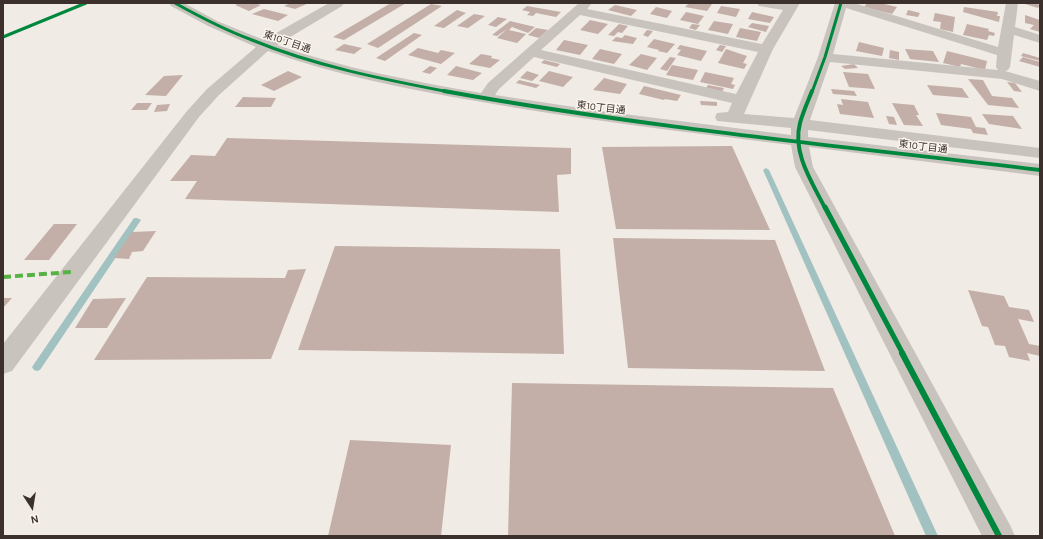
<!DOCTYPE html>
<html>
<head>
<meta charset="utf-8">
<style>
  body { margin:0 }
  #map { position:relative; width:1043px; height:539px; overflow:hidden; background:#f0ebe5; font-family:Karla,sans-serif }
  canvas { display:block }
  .frame { position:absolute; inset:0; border:4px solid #3b302b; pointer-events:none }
  .north { position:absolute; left:12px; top:487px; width:40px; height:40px; -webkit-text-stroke:3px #fbf5ee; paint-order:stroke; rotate:168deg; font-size:11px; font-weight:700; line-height:16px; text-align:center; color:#3b302b }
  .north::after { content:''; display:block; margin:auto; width:14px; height:18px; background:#3b302b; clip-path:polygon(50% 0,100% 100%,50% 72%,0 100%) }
</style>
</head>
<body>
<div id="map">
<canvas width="1043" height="539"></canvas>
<div class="frame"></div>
<div class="north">N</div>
</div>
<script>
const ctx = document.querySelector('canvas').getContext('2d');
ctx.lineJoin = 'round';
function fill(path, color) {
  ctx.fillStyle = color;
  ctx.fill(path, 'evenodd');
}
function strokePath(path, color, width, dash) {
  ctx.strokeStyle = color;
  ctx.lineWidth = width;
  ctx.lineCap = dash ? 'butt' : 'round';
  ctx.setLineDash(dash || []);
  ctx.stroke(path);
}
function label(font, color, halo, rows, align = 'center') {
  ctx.font = font + ' Karla,"Noto Sans JP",sans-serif';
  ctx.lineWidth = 3;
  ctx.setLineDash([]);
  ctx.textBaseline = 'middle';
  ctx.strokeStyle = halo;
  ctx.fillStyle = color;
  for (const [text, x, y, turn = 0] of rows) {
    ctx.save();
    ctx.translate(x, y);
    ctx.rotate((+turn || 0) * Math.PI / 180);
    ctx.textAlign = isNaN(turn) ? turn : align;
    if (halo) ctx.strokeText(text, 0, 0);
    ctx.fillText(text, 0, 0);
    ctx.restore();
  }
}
const stream = new Path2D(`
  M766 168 769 170 938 536H926L763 170Z
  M134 218H137L141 220 40 370 37 371 34 370 32 367 34 364Z`);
const building = new Path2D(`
  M240 3H253L261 5 249 11 235 5Z
  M290 3H309L295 9 284 6Z
  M391 3H406L344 40 333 37Z
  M689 3H705L712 4 707 11 685 7Z
  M867 3H880L897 7 892 14 864 7Z
  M1027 3H1034L1040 5 1038 8 1025 4Z
  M431 4 442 6 378 48 367 44Z
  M615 5 637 10 631 16 608 10Z
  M527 6 561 12 556 17 536 13 533 16 527 15 530 12 522 10Z
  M721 6 740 9 736 17 717 13Z
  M656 7 672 11 667 18 650 14Z
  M964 7 998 12 997 16H1000L999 22 963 12Z
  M264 9 288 15 278 21 252 14Z
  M457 10 466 13 444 28 434 26Z
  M908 10 920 13 918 17 906 15Z
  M686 12 704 16 698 24 680 20Z
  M752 12 774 17 770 23 748 19Z
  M935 13 955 17 953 32 940 29 941 22 933 21Z
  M474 14 485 16 468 28 457 26Z
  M1025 15 1040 20V32L1030 29 1034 25 1025 23Z
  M498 17 507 19 496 27 488 25Z
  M590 20 608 24 598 34 580 30Z
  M510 21 535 27 528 33 512 27 509 30 526 34 517 43 497 38 507 29 497 36 492 35Z
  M714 21 733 24 728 34 708 30Z
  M752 23 769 26 766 32 748 27Z
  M619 24 628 26 622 33 618 32 614 36 608 35Z
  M692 24 700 25 696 30 689 28Z
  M967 24 989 29 988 31 995 33 994 36 989 35 987 40 963 35Z
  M536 28 548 30 539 38 528 35Z
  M740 28 761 32 757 41 736 37Z
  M647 30 653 31 648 37 643 35Z
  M414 33 422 35 385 61 376 58Z
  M625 35 637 38 633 44 612 41 616 37 622 38Z
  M654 39 675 44 667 53 658 51 659 50 647 47Z
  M564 40 588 45 580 55 556 50Z
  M859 42 884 48 882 56 856 51Z
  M344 44 362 48 354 54 335 50Z
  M680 45 707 51 701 61 677 55 681 50 677 49Z
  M720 45 726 46 722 52 716 50Z
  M418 48 438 53 441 50 455 53 441 64 408 55Z
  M600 49 622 54 614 64 592 59Z
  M726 49 747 56 743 63 747 64 744 69 718 63Z
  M905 49 933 51 939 62 910 59Z
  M890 50 899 52V60L889 58Z
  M947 51 987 61 985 70 961 64 960 67 943 63Z
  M1023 53 1040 58V61L1021 56Z
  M481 54 492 56 491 58 500 60 490 68 469 64Z
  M641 54 657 58 647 70 629 65Z
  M670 57 676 58 667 71 660 69Z
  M1023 57 1040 62V67L1019 61Z
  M544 60 560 64 557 67 541 63Z
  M854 64 858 68 845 69 841 66Z
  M672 65 698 70 693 80 666 75Z
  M430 66 437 68 430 74 422 72Z
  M456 66 482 73 473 80 447 75Z
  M288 71 302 77 274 91 261 85Z
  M527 71 539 75 532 81 520 78Z
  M549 71 573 77 563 87 539 81Z
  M705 72 734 78 731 84 735 85 733 89 700 82Z
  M843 72 868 74 875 89 849 87Z
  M183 75 166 96 145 95 164 76Z
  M604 78 627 84 620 94 593 90Z
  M968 79 983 80 992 96 1012 98 1019 108 988 105Z
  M519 80 540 85 536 88 516 83Z
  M1007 82 1015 83 1022 92 1014 91Z
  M708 85 724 88 722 92 706 88Z
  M927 85 962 88 969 98 933 95Z
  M644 86 681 95 677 101 665 99 664 100 639 94Z
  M831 89 854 91 857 96 833 94Z
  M243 97 276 98 271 107H235Z
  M841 99 868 102 874 118 840 114 837 104 843 105Z
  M700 101 717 102V106L701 105Z
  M137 103H152L147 110H131Z
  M892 103 914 105 919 115H916L923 126 904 125Z
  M170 104 167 111 154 112 157 105Z
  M936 113 971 117 976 127 985 128 988 135 973 133 971 129 941 125Z
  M982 114 1013 116 1022 129 989 124Z
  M886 116 894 117 897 125 889 124Z
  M227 138 571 148V174L557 175 559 212 185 199 197 181H170L191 155 215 156Z
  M732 146 770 230 616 229 602 147Z
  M54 224H77L49 260H24Z
  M156 231 143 251 132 252 129 259 114 258 132 232Z
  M613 238 775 240 825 371 628 368Z
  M335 246 560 249 564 354 298 350Z
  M306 269 271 359 94 360 147 277 285 278 288 270Z
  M968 290 1004 296 1009 307 1029 310 1034 322 1018 319 1029 344 1040 346V356L1027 353 1030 361 1009 357 1005 346 995 345 988 327 982 326Z
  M3 298H12L3 308Z
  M126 298 107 328H75L93 299Z
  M512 383 833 388 895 536H508Z
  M350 440 451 445 441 536H328Z`);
const minor = new Path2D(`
  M169 3H184L217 21 264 40 329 3H344L342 6 277 45C343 68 412 81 481 93L488 83 579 3H592L587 9 762 44 783 10 759 6 757 3H800L773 49 744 114 794 118 818 57 835 3H854L998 47 1006 3H1018L1015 27 1040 35V43L1014 35 1010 67 1008 70 1005 71 1040 81V91L1002 79 830 62 810 120 1040 148V158L808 130V137L1040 164V176L809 147 813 167 1010 525 1015 536H982L795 167 791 145C686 132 581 120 476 101 406 89 335 75 268 51L219 95 199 117 12 371 3 374V344L187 111 207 89 256 47 208 26 171 6ZM846 8 997 55 996 67 998 70 833 54ZM580 15 758 52 736 94 541 50ZM534 57 732 103 728 112 717 113 715 117 717 121 791 128V135L600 111 495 95 499 89Z`);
const quiet = new Path2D(`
  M3 277 71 272`);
const cyclewayFar3 = new Path2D(`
  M175 3C200 17 225 30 252 40 315 66 382 79 449 92
  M3 37 86 3
  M812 92 825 57 841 3`);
const cyclewayFar2 = new Path2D(`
  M444 91C641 127 841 146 1040 170
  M812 91C808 101 803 112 800 123 792 153 812 182 825 208`);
const cyclewayFar1 = new Path2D(`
  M825 207 903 354`);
const cycleway = new Path2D(`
  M902 353 999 536`);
const farStreetnames = [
  ["東10丁目通",287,42,19],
  ["東10丁目通",601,108,7],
  ["東10丁目通",923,147,7]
];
fill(stream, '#a1c2c1');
fill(building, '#c3afa7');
fill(minor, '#c9c3be');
strokePath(quiet, '#57b246', 4, [8, 4]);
strokePath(cyclewayFar3, '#00873e', 3);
strokePath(cyclewayFar2, '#00873e', 4);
strokePath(cyclewayFar1, '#00873e', 5);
strokePath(cycleway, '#00873e', 6);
label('10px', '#3b302b', '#fbf5ee', farStreetnames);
</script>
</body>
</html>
